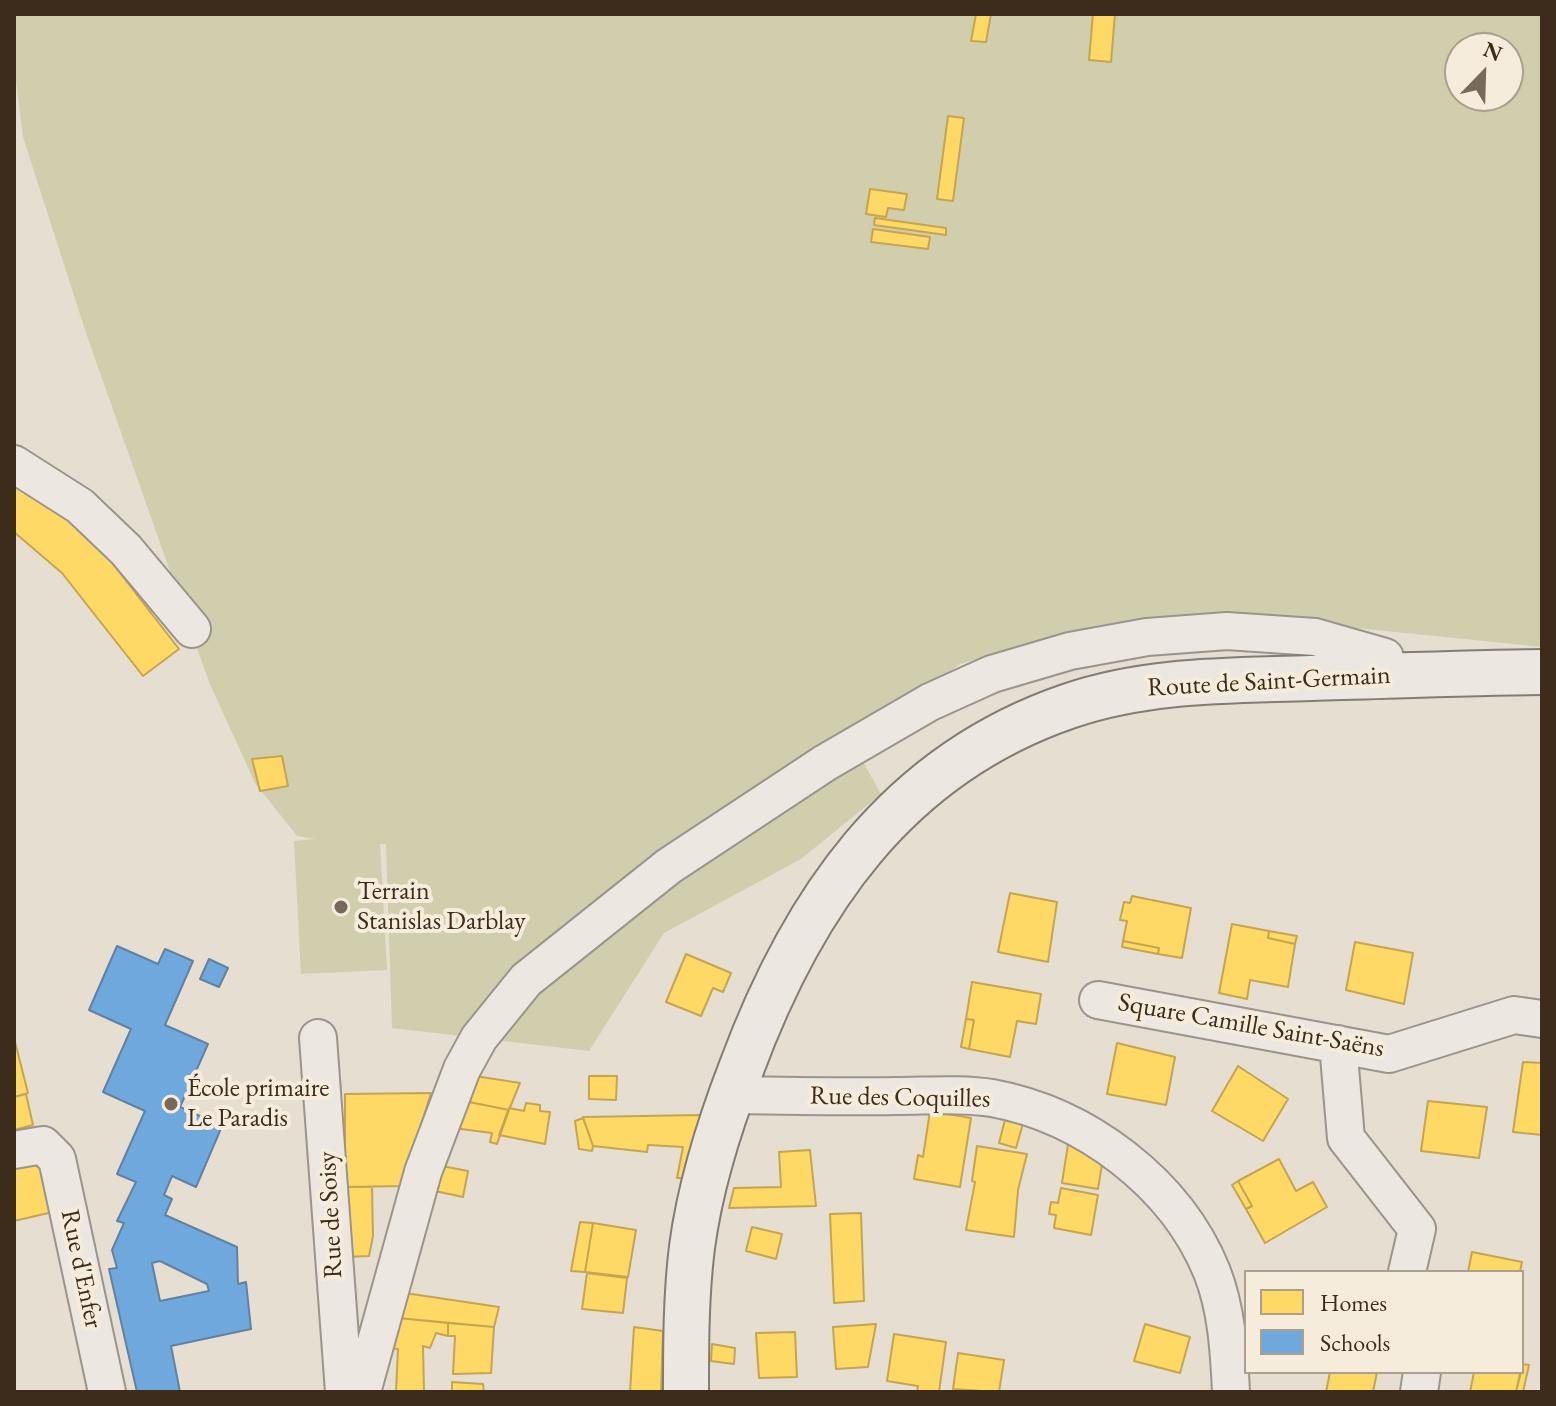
<!DOCTYPE html>
<html>
<head>
<meta charset="utf-8">
<style>
  body { margin:0 }
  #map { position:relative; width:1556px; height:1406px; overflow:hidden; background:#e6ded0; font-family:"EB Garamond",serif }
  canvas { display:block }
  .frame { position:absolute; inset:0; border:16px solid #3d2b1b; pointer-events:none }
  .legend { position:absolute; left:1244px; top:1270px; width:280px; height:104px; box-sizing:border-box; background:#f5ecdb; border:2px solid #ab9f8e; margin:0; padding:10px 14px; list-style:none; font-size:24px; color:#3d2b1b }
  .legend li { display:flex; align-items:center; gap:16px; height:40px }
  .legend b { width:40px; border:2px solid #ab9f8e }
  .north { position:absolute; left:1444px; top:32px; width:80px; height:80px; box-sizing:border-box; background:#f5ecdb; border:2px solid #ab9f8e; border-radius:50%; rotate:23deg; font-size:22px; font-weight:700; line-height:32px; text-align:center; color:#3d2b1b }
  .north::after { content:''; display:block; margin:auto; width:28px; height:36px; background:#786a5a; clip-path:polygon(50% 0,100% 100%,50% 72%,0 100%) }
</style>
</head>
<body>
<div id="map">
<canvas width="1556" height="1406"></canvas>
<div class="frame"></div>
<ul class="legend">
<li><b style="height:22px;background:#ffd966"></b>Homes</li>
<li><b style="height:22px;background:#6fa8dc"></b>Schools</li>
</ul>
<div class="north">N</div>
</div>
<script>
const ctx = document.querySelector('canvas').getContext('2d');
ctx.lineJoin = 'round';
function fill(path, color) {
  ctx.fillStyle = color;
  ctx.fill(path, 'evenodd');
}
function strokePath(path, color, width, dash) {
  ctx.strokeStyle = color;
  ctx.lineWidth = width;
  ctx.lineCap = dash ? 'butt' : 'round';
  ctx.setLineDash(dash || []);
  ctx.stroke(path);
}
function label(font, color, halo, rows, align = 'center') {
  ctx.font = font + ' "EB Garamond",serif';
  ctx.lineWidth = 8;
  ctx.setLineDash([]);
  ctx.textBaseline = 'middle';
  ctx.strokeStyle = halo;
  ctx.fillStyle = color;
  for (const [text, x, y, turn = 0] of rows) {
    ctx.save();
    ctx.translate(x, y);
    ctx.rotate((+turn || 0) * Math.PI / 180);
    ctx.textAlign = isNaN(turn) ? turn : align;
    if (halo) ctx.strokeText(text, 0, 0);
    ctx.fillText(text, 0, 0);
    ctx.restore();
  }
}
const green = new Path2D(`
  M14 14H1542V647L1210 613 1099 625 960 664 851 740 881 794 801 859 664 933 589 1051 392 1028 386 844H380L387 970 301 974 294 841 315 839 297 836 255 783 209 682 87 336 23 137 14 65ZM1460 48H1508V96H1460Z`);
const homes = new Path2D(`
  M976 14H991L986 42 971 41Z
  M1093 14H1115L1111 62 1089 60Z
  M948 116 964 118 953 201 937 199Z
  M870 189 907 194 904 210 888 208 886 217 866 214Z
  M875 218 946 228V235L874 225Z
  M873 229 930 237 928 249 871 242Z
  M14 479 35 491 99 546 179 649 143 676 62 573 14 532Z
  M282 756 288 786 260 791 252 759Z
  M1010 893 1057 902 1048 962 998 952Z
  M1132 896 1191 908 1182 958 1158 954 1159 948 1123 941 1127 921 1120 920 1124 902 1130 903Z
  M1232 924 1269 931 1268 938 1295 944 1288 987 1250 980 1247 999 1219 993Z
  M1269 931 1297 936 1295 944 1268 938Z
  M1123 941 1159 948 1158 954 1122 947Z
  M1355 942 1413 953 1404 1004 1346 990Z
  M686 954 731 973 723 992 713 988 701 1016 666 1002Z
  M972 982 1041 994 1036 1024 1017 1021 1010 1057 969 1049 974 1020 966 1019Z
  M966 1019 974 1020 969 1049 961 1047Z
  M14 1038 28 1093 14 1097Z
  M1117 1043 1175 1057 1166 1105 1107 1094Z
  M1523 1062 1542 1063V1135L1513 1132Z
  M1238 1066 1288 1099 1263 1141 1212 1111Z
  M475 1076 520 1083 509 1110 464 1101Z
  M589 1076H617L616 1100 589 1099Z
  M431 1093 402 1186 345 1187V1094Z
  M26 1094 33 1125 14 1130V1097Z
  M464 1101 509 1110 497 1144 490 1142 492 1133 453 1128Z
  M1428 1101 1487 1107 1479 1158 1421 1151Z
  M526 1103 540 1105V1111L550 1112 545 1144 499 1135 509 1108 524 1111Z
  M930 1111 971 1118 960 1187 914 1179 918 1155 923 1157Z
  M701 1115 685 1178H677L683 1147 648 1145 647 1152 593 1146 583 1117Z
  M1006 1116 1024 1120 1016 1148 999 1143Z
  M583 1118 593 1146 592 1151 579 1149 575 1121Z
  M1069 1138 1103 1158 1098 1189 1062 1183Z
  M977 1146 1027 1154 1018 1190 1014 1237 966 1230 975 1182 972 1181Z
  M810 1150 816 1206 729 1208 734 1188 781 1187 779 1152Z
  M1279 1159 1296 1191 1313 1182 1327 1207 1265 1243 1246 1209 1252 1206 1238 1181Z
  M36 1164 43 1167 53 1212 14 1221V1169Z
  M442 1166 468 1171 463 1197 435 1191Z
  M1238 1181 1252 1206 1246 1209 1232 1185Z
  M345 1187H372L373 1236 369 1256 346 1257Z
  M1061 1188 1098 1195 1091 1235 1054 1228 1056 1215 1049 1214 1051 1202 1058 1203Z
  M861 1213 864 1301 834 1303 830 1214Z
  M580 1222 593 1223 585 1272 571 1271Z
  M593 1223 636 1230 628 1277 585 1272Z
  M752 1227 782 1234 776 1259 746 1251Z
  M1472 1252 1522 1262 1520 1272H1468Z
  M587 1273 627 1278 623 1313 582 1309Z
  M405 1293 499 1307 494 1327 398 1318Z
  M398 1318 448 1323V1336L436 1333 430 1348 423 1346 424 1392H396L398 1349 388 1348Z
  M448 1323 494 1327 491 1373 453 1374 455 1336H448Z
  M876 1324 868 1367 836 1369 833 1327Z
  M1145 1324 1190 1337 1180 1373 1134 1361Z
  M634 1327 663 1331 661 1392H630Z
  M795 1332 797 1377 759 1378 756 1333Z
  M894 1334 946 1342 939 1392H917L918 1386 887 1381Z
  M712 1344 735 1348 734 1364 711 1361Z
  M958 1353 1004 1360 999 1392 953 1389Z
  M1522 1364 1529 1365 1523 1392H1516Z
  M1330 1372H1377L1373 1392H1326Z
  M1474 1372H1521L1516 1392H1470Z
  M452 1382 483 1384 484 1392H452Z`);
const schools = new Path2D(`
  M117 946 158 964 165 949 193 961 165 1025 208 1044 180 1107 222 1126 196 1187 172 1176 164 1195 172 1199 165 1215 237 1247 238 1284 246 1282 251 1329 171 1346 180 1392H137L109 1269 117 1268 112 1250 124 1223 117 1221 136 1182 117 1174 145 1111 103 1092 131 1029 89 1010ZM160 1261 207 1284 209 1291 160 1301 152 1263Z
  M209 959 228 968 219 987 200 979Z`);
const street = new Path2D(`
  M14 464 80 506 126 550 192 629
  M1098 1000 1389 1054 1514 1015 1542 1019
  M318 1038 344 1392
  M1338 1044 1346 1138 1417 1229 1407 1272
  M731 1095C786 1096 840 1097 895 1096 927 1096 961 1093 992 1098 1085 1115 1176 1183 1212 1272 1227 1310 1229 1352 1231 1392
  M14 1150 43 1145 57 1159 107 1392
  M362 1392 423 1172 462 1069 479 1038 526 980 669 866 825 763 930 702 992 674 1070 651 1147 637 1227 631 1315 637 1385 657 1388 675
  M1419 1392 1422 1372`);
const secondary = new Path2D(`
  M686 1392C686 1344 686 1295 692 1247 700 1187 719 1126 741 1069 802 904 896 765 1069 706 1148 679 1229 681 1311 678 1388 676 1465 673 1542 672`);
const markers = [
  [341,907,8,"#786a5a"],
  [171,1104,8,"#786a5a"]
];
const streetNames = [
  ["Route de Saint-Germain",1269,682,-3],
  ["Square Camille Saint-Saëns",1251,1026,10],
  ["Rue des Coquilles",900,1098,1],
  ["Rue de Soisy",331,1215,-93],
  ["Rue d'Enfer",81,1269,78]
];
const poiNames = [
  ["Terrain",357,892],
  ["Stanislas Darblay",357,922],
  ["École primaire",187,1089],
  ["Le Paradis",187,1119]
];
fill(green, '#d1ceae');
fill(homes, '#ffd966');
strokePath(homes, '#c5a550', 2);
fill(schools, '#6fa8dc');
strokePath(schools, '#6082a2', 2);
strokePath(street, '#9b948b', 40);
strokePath(secondary, '#837c72', 48);
strokePath(street, '#ece7e0', 36);
strokePath(secondary, '#ece7e0', 44);
for (const [x, y, r, color] of markers) {
  const dot = new Path2D();
  dot.arc(x, y, r, 0, 2 * Math.PI);
  ctx.fillStyle = color;
  ctx.fill(dot);
  strokePath(dot, '#f5ecdb', 3);
}
label('26px', '#3d2b1b', '#f5ecdb', streetNames);
label('26px', '#3d2b1b', '#f5ecdb', poiNames, 'left');
</script>
</body>
</html>
